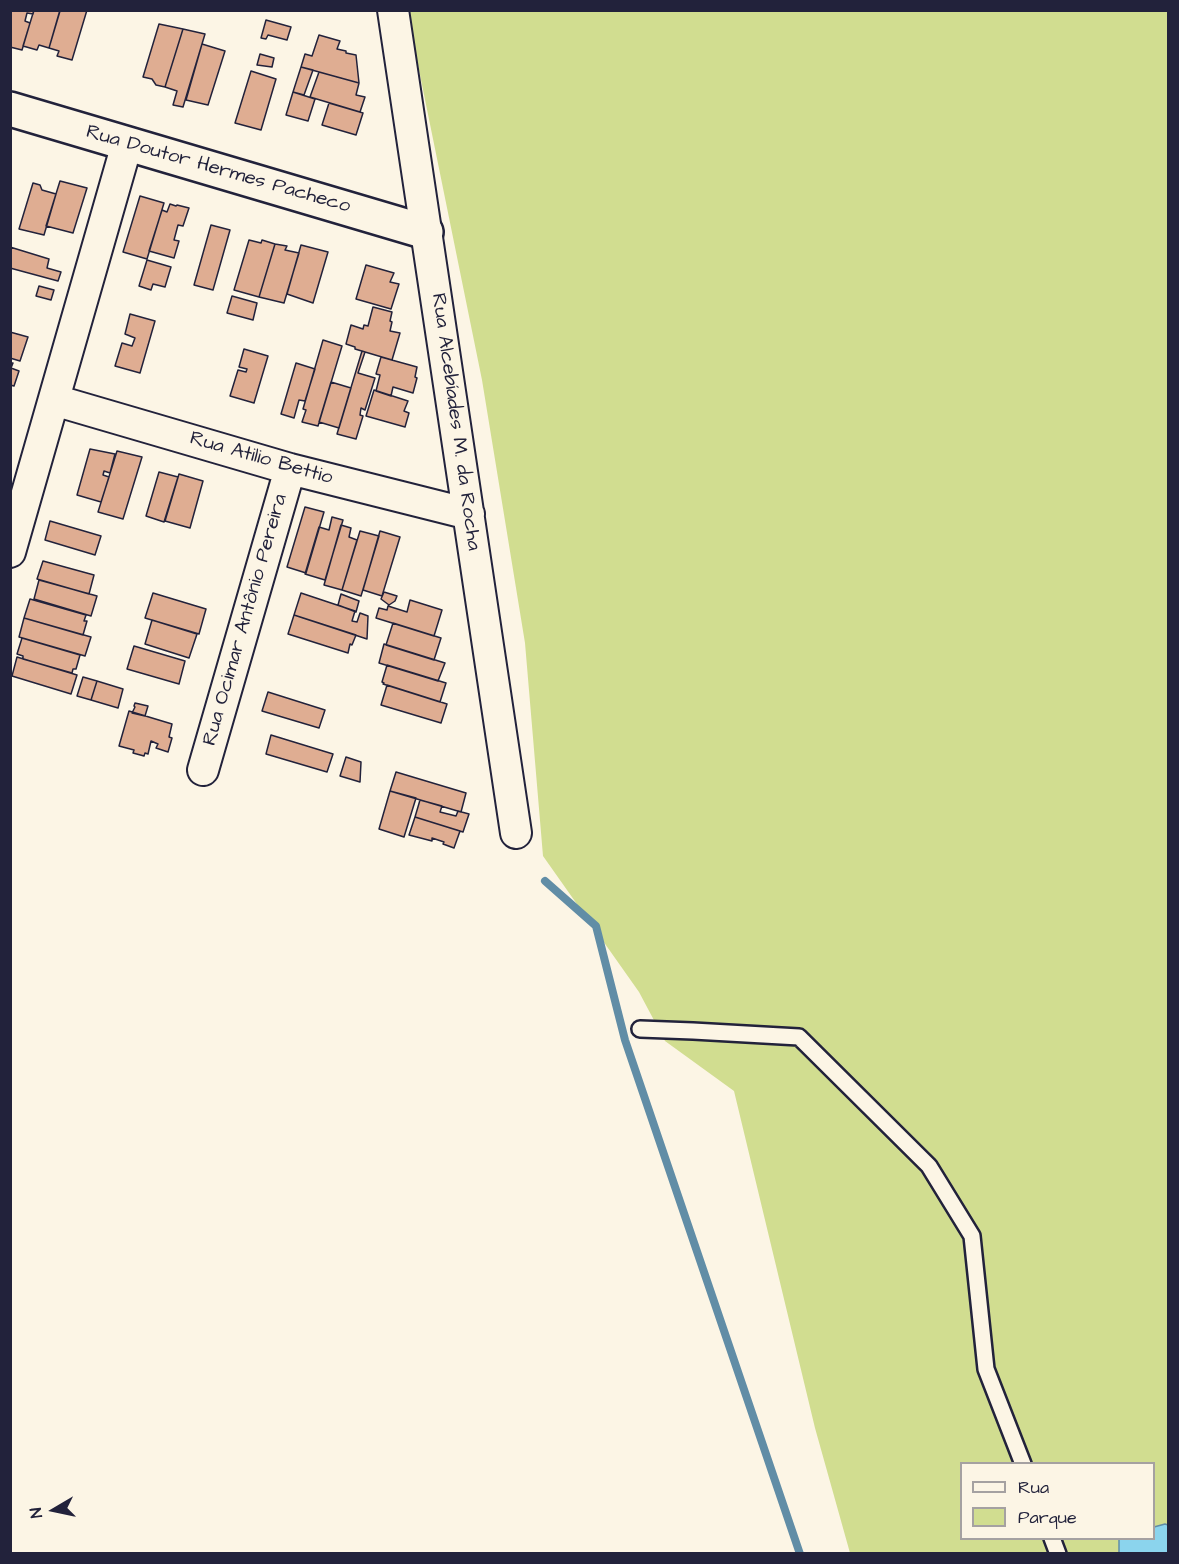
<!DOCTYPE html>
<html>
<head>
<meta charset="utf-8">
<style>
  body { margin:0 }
  #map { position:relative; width:1179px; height:1564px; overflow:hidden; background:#fcf5e5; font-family:"Architects Daughter",sans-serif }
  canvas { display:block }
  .frame { position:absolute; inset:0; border:12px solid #22223b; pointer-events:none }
  .legend { position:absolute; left:960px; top:1462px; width:195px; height:78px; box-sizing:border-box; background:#fcf5e5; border:2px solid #a5a1a1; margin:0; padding:8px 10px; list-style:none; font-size:18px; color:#22223b }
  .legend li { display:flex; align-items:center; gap:12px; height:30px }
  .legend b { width:30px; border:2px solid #a5a1a1 }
  .north { position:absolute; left:24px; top:1480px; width:60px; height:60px; -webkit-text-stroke:4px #fcf5e5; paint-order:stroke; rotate:261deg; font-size:16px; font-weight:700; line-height:24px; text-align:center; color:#22223b }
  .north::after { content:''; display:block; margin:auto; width:21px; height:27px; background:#22223b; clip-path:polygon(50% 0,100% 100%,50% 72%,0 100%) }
</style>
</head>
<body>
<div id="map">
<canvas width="1179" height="1564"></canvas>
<div class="frame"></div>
<ul class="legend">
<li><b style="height:8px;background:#fcf5e5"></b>Rua</li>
<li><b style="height:16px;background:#d1dd90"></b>Parque</li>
</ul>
<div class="north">N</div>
</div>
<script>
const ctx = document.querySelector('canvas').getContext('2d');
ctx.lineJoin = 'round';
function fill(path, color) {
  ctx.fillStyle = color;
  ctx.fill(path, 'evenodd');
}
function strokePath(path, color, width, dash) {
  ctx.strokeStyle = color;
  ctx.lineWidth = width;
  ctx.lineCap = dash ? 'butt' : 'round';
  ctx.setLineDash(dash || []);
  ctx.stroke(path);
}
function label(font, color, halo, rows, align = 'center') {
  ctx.font = font + ' "Architects Daughter",sans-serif';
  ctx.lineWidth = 4.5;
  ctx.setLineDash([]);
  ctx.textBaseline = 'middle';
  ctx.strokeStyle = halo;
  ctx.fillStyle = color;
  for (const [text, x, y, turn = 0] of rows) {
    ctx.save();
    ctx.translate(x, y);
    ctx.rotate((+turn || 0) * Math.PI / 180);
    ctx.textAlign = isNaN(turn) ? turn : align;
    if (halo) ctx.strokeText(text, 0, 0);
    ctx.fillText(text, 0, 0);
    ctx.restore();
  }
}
const green = new Path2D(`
  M407 11H1168V1525L1165 1524 1154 1527V1464H962V1538L1119 1539V1553H850L815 1428 734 1091 665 1041 639 992 543 856 525 643 482 380Z`);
const water = new Path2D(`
  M1165 1524 1168 1525V1553H1119V1539L1154 1538V1527Z`);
const stream = new Path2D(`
  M545 881 596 926 625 1040 800 1554`);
const building = new Path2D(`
  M10 10H34L33 14 27 13 25 21 30 23 22 50 10 47Z
  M34 10 60 11 49 48 39 45 37 50 23 46Z
  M87 10 72 60 57 56 59 51 49 48 60 10Z
  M266 20 291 27 287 40 268 35 266 39 261 38Z
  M159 24 183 29 165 87 156 85 152 79 143 77Z
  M183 29 205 34 183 107 173 105 177 91 165 87Z
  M319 35 340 41 337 49 346 51V53L356 55 359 83 301 67 305 54 312 56Z
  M202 44 225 51 208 105 186 100Z
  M260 54 274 58 272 67 257 65Z
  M301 67 313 70 304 95 293 92Z
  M251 71 276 79 261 130 235 123Z
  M319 72 359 83 356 95 365 97 360 112 310 97Z
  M293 92 315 99 308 121 286 115Z
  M329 103 363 113 356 135 322 125Z
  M60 181 87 188 73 233 46 226Z
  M33 183 40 185 42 190 56 194 44 235 19 229Z
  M140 196 164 203 147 259 123 252Z
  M170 204 176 206 177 205 189 208 183 226 178 225 174 240 179 241 174 258 149 251 162 210 167 212Z
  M211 225 230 230 213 290 194 285Z
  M249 240 261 243 262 240 275 244 259 297 234 290Z
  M275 244 287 246 285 250 299 253 284 303 259 297Z
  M301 245 328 252 313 303 287 294Z
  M10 247 49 259 47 268 61 272 58 281 10 268Z
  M147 260 171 267 165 287 153 284 151 290 139 286Z
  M366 265 394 273 390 282 399 284 391 309 356 299Z
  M39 286 54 290 51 300 36 296Z
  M232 296 257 303 253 320 227 313Z
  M373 307 392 312 390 321 392 322 390 331 400 333 392 360 355 349V347L346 344 351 325 363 329 364 325 368 326Z
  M130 314 155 321 140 373 115 366 122 343 132 346 135 338 125 334Z
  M10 332 28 337 20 361 10 358Z
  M323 340 342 346 318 426 302 422 306 410 303 409Z
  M244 349 268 356 254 403 230 396 238 370 246 372 247 369 239 367Z
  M362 351 365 352 358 373 375 378 365 410 361 408 360 415 363 416 356 439 337 434Z
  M381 357 417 367 415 377 417 378 413 393 393 387 391 396 376 391 380 375 376 374Z
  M10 363H13L11 368 19 371 14 386 10 385Z
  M296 363 315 369 305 401 299 400 294 418 281 414Z
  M331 382 351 388 339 428 319 422Z
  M374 390 408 401 404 411 409 413 405 427 366 416Z
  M90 449 115 454 110 473 104 471 103 475 109 477 101 502 77 495Z
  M117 451 142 457 123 519 98 512Z
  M159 472 178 477 164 522 146 516Z
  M179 474 203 481 190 528 165 521Z
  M305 507 324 512 306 573 287 567Z
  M332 517 343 520 325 580 305 574 319 527 329 530Z
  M50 521 101 536 95 555 45 540Z
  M341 525 351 528 349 537 357 540 342 590 324 585Z
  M360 531 379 536 361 596 342 590Z
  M380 531 400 537 382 596 363 590Z
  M43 561 94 575 89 594 37 579Z
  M39 580 97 596 91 616 34 599Z
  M384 592 397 596 395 601 389 605 381 599Z
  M153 593 206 609 199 634 145 618Z
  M301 593 355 611 352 621 357 622 360 613 368 616 367 639 294 615Z
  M341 594 359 601 356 612 338 605Z
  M30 599 86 615 84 621H87L83 635 24 618Z
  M410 600 442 610 434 636 376 618 379 608 387 610 388 606 407 612Z
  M294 615 356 635 352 645 350 644 348 653 288 634Z
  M24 618 91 637 85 656 19 637Z
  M152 620 197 634 189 658 145 644Z
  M393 623 441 638 434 660 386 645Z
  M22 638 80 655 76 669H73L72 673 23 659V656L17 654Z
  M384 644 445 663 438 681 379 663Z
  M134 646 185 661 179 684 127 669Z
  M17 657 77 675 71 694 12 676Z
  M387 665 446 683 440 702 383 684 384 683 382 682Z
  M83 677 97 681 91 700 77 696Z
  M97 681 123 689 118 708 91 700Z
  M387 685 447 704 441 723 381 705Z
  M268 692 325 710 319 728 262 711Z
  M135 703 148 706 145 716 132 713 135 707 134 706Z
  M129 711 172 724 169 737 172 738 168 752 156 748 158 744 151 741 148 754 145 753 144 756 133 753 134 750 119 746Z
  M271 735 333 754 327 772 266 754Z
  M346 757 361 762 360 782 340 776Z
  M396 772 466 793 461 812 390 791Z
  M390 791 416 798 404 837 379 829Z
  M420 800 442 806 440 812 456 816 458 811 469 814 463 832 415 817Z
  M415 817 460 831 454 848 443 844 444 842 432 838V841L409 835Z`);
const service = new Path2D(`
  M640 1029 693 1031 799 1037 929 1166 972 1236 986 1369 1023 1464
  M1052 1538 1058 1554`);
const minor = new Path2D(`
  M393 10 516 833
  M54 400 290 469 469 514
  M10 552 127 144
  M203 770 290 469`);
const tertiary = new Path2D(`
  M10 109 426 232`);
const streetNames = [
  ["Rua Doutor Hermes Pacheco",218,170,16],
  ["Rua Alcebíades M. da Rocha",455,422,82],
  ["Rua Atilio Bettio",261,459,16],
  ["Rua Ocimar Antônio Pereira",246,620,-74]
];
fill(green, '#d1dd90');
fill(water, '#8bd4ed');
strokePath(water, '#618da6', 1.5);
strokePath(stream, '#618da6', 8);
fill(building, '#dfad92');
strokePath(building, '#22223b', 1.5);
strokePath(service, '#22223b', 20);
strokePath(minor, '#22223b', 34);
strokePath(tertiary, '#22223b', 38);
strokePath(service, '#fcf5e5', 15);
strokePath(minor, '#fcf5e5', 30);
strokePath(tertiary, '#fcf5e5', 33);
label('20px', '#22223b', '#fcf5e5', streetNames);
</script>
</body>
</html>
